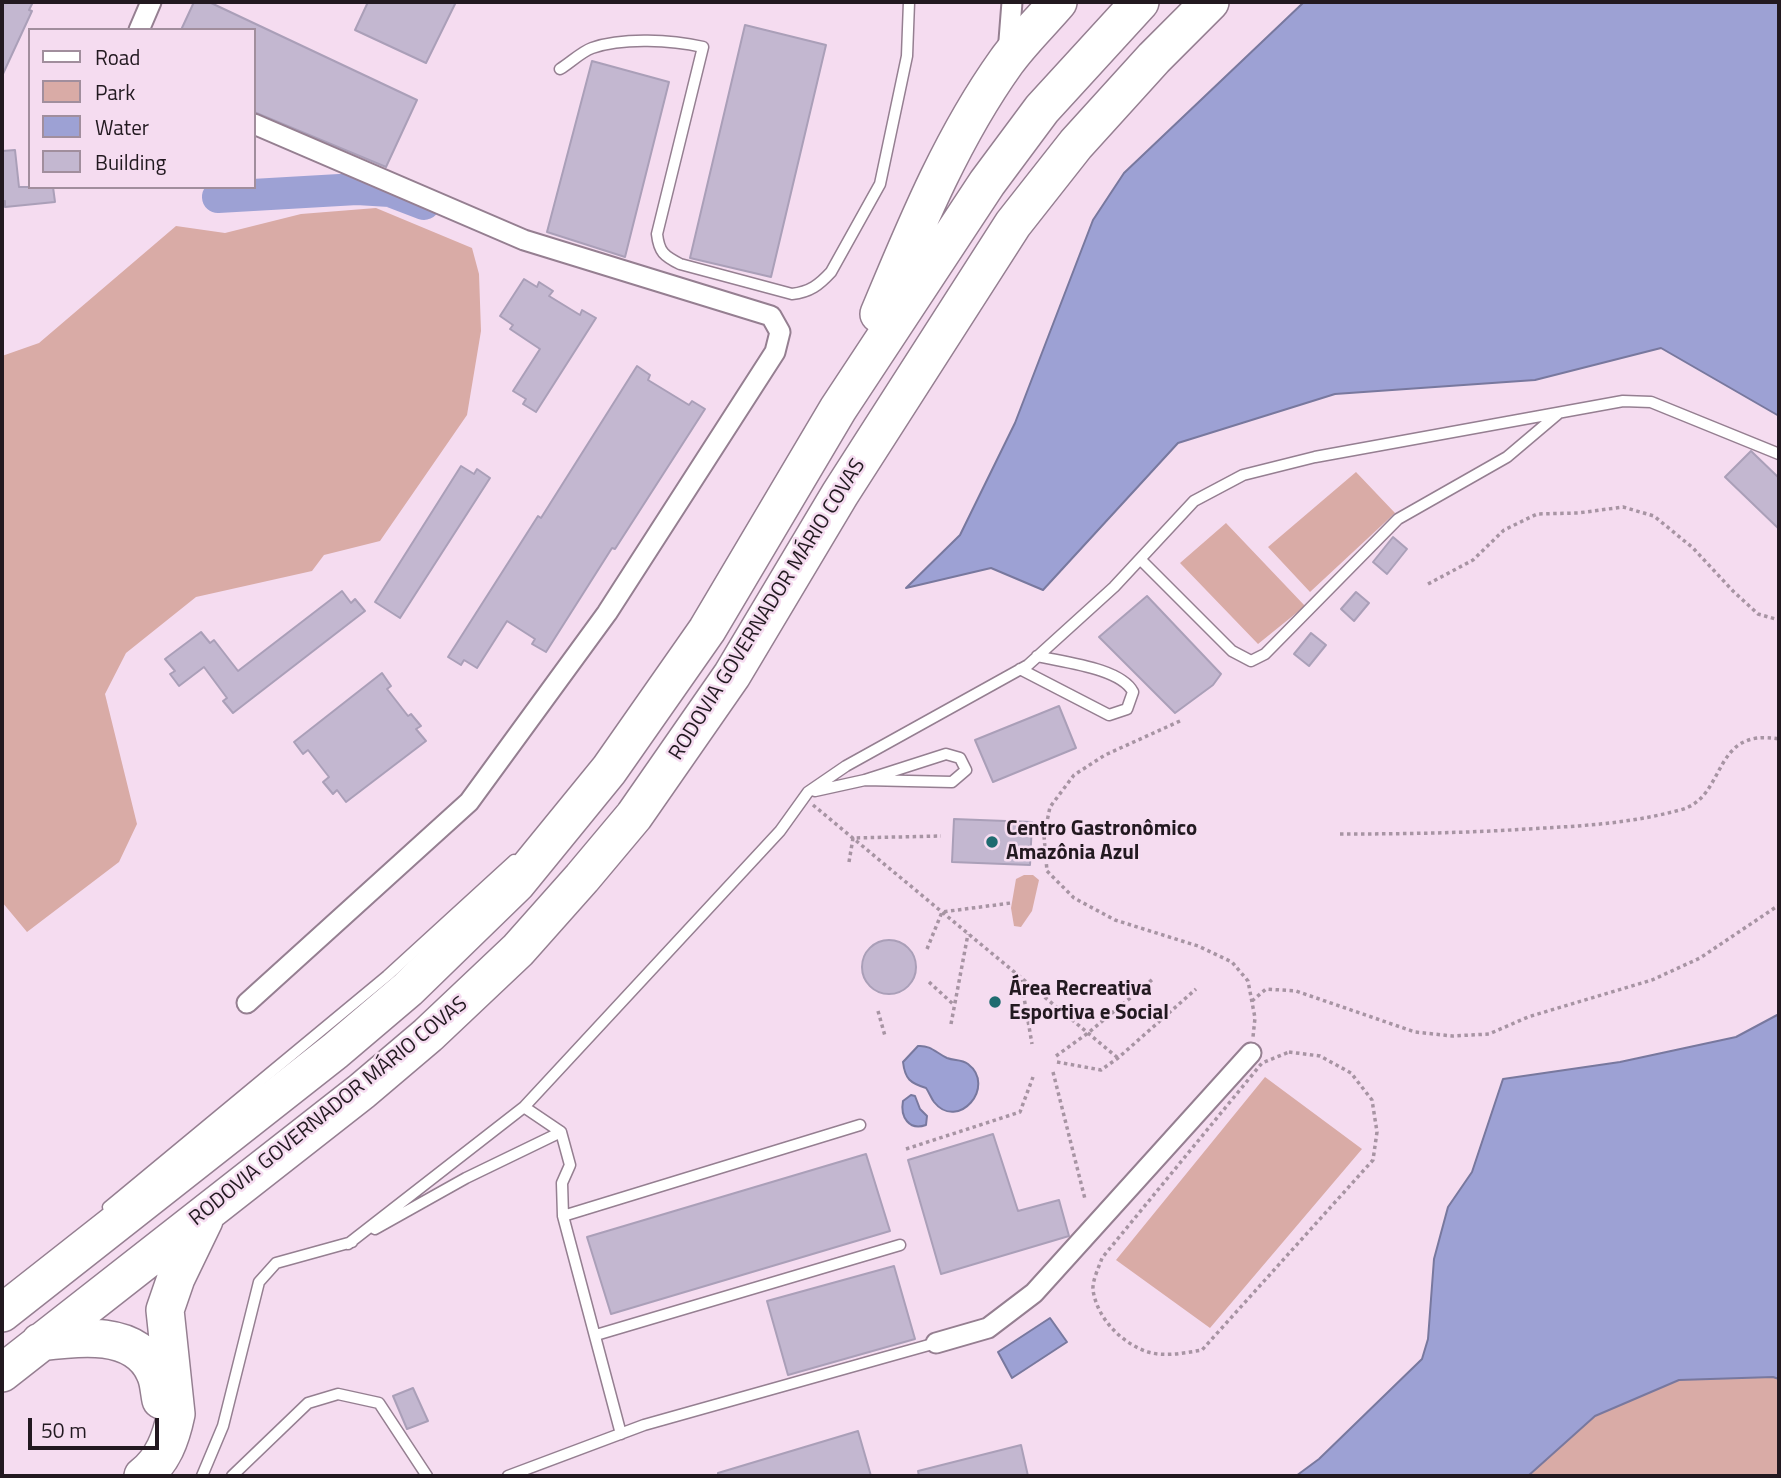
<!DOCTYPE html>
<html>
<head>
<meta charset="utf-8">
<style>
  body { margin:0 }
  #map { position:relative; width:1781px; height:1478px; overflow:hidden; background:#f5dcf0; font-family:"Titillium Web",sans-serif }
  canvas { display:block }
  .frame { position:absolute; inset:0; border:4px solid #221920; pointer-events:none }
  .legend { position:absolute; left:28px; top:28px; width:228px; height:161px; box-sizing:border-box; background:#f5dcf0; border:2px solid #a18e9d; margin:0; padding:9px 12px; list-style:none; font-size:21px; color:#221920 }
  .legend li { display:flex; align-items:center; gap:14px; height:35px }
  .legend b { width:35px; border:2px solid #a18e9d }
  .scale { position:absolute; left:28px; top:1418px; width:131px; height:32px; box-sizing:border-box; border:4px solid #221920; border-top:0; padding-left:9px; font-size:21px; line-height:24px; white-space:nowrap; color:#221920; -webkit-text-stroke:5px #f5dcf0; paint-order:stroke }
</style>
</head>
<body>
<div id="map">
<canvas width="1781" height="1478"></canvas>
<div class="frame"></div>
<ul class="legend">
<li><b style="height:9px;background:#fff"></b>Road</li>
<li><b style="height:19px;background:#d9aba6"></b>Park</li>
<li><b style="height:19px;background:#9da1d4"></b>Water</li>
<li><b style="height:19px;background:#c3b7d0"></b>Building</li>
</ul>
<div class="scale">50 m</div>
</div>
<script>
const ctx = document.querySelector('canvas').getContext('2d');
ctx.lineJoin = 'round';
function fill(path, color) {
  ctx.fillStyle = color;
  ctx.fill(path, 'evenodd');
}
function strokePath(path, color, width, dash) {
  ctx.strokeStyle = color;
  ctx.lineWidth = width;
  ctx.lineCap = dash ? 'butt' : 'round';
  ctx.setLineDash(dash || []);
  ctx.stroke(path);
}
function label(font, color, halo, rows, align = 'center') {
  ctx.font = font + ' "Titillium Web",sans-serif';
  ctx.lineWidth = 5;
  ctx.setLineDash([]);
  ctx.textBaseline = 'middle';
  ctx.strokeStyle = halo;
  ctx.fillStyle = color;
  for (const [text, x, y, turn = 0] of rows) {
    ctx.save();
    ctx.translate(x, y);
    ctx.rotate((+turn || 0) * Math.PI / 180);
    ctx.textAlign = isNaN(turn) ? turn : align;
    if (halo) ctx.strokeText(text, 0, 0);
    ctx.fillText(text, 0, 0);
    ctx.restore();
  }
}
const green = new Path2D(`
  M376 208 472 248 479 274 481 331 467 415 380 541 324 555 312 571 196 597 126 653 105 694 137 824 119 862 27 932 2 902V356L39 343 176 226 225 233 301 214Z
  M1356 472 1395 513 1310 592 1268 547Z
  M1226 523 1305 606 1258 644 1180 563Z
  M1024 875H1033L1039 880 1032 911 1021 927 1014 926 1011 908 1016 879Z
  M1265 1077 1362 1149 1210 1328 1116 1260Z
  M1773 1377 1779 1379V1476H1528L1595 1416 1679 1380Z`);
const water = new Path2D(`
  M1304 2H1779V416L1661 348 1535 380 1335 394 1178 443 1043 590 991 568 906 588 960 535 1015 423 1093 220 1124 173Z
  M1779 1014V1379L1773 1377 1679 1380 1595 1416 1528 1476H1296L1319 1459 1422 1359 1428 1339 1434 1259 1448 1207 1472 1172 1503 1079 1620 1062 1736 1037Z
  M918 1046C931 1045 936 1053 947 1058 955 1061 961 1059 968 1064 997 1086 958 1132 934 1102 931 1098 929 1092 926 1088 910 1083 905 1079 903 1062Z
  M911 1095 915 1096 920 1109 927 1116 926 1125C909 1131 900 1117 903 1101Z
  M1050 1318 1067 1342 1012 1378 998 1352Z`);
const river = new Path2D(`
  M218 197 357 189 390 191 424 204`);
const building = new Path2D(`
  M2 2H33L29 10 32 11 2 76Z
  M194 2H209L417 100 386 167 254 112V30H181Z
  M368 2H456L426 63 355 30Z
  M745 25 826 45 771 277 690 258Z
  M592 61 669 82 625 257 547 232Z
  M15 150 19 187H53L55 202 5 207V201H2V151Z
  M524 279 537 287 539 282 553 291 549 296 580 315 582 310 596 318 536 412 523 404 526 399 513 391 540 349 510 329 513 325 500 316Z
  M637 366 650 375 648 380 689 405 692 401 705 409 615 549 612 548 546 652 532 644 535 639 507 621 477 668 464 660 461 665 448 657 538 516 541 518Z
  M1751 451 1779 478V529L1725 477Z
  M461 466 474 474 477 469 490 478 400 618 375 602Z
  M1393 537 1407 549 1387 574 1373 562Z
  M342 591 351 603 355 599 365 611 233 713 223 701 227 698 204 667 179 686 170 674 175 671 165 659 201 632 210 643 214 640 238 671Z
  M1356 592 1369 603 1354 621 1341 609Z
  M1147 596 1221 674 1213 685 1175 713 1099 637Z
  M1311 633 1326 645 1309 666 1294 654Z
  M382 673 391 686 387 689 408 716 411 714 421 726 416 729 426 741 346 802 337 790 333 794 323 782 329 777 308 750 303 754 294 742Z
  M1059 706 1076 748 993 782 975 740Z
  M954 819 1032 822 1030 865 952 862Z
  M862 967a27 27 0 1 1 54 0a27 27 0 1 1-54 0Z
  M993 1134 1018 1211 1059 1200 1069 1236 941 1274 908 1160Z
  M866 1154 890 1231 611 1314 587 1237Z
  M894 1266 915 1339 788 1375 767 1301Z
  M413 1388 428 1421 407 1429 393 1396Z
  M858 1431 871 1476H718V1473Z
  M1021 1445 1028 1476H919L918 1471Z`);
const path = new Path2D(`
  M1428 584 1473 560 1504 530 1537 514 1578 513 1623 507 1654 516 1693 548 1733 591 1758 614 1779 620
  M1180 721 1105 755 1074 775 1050 807 1044 836 1047 871 1074 898 1115 920 1198 946 1232 962 1248 981 1255 1018 1253 1037
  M813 805 1118 1058
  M1340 834C1402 834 1464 833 1527 829 1580 826 1628 824 1680 810 1728 798 1710 727 1779 739
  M849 862 853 838 941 836
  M927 949 942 912 1011 903
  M1021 980 1032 1044
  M929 982 953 1004
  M1252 1001 1266 989 1296 991 1415 1032 1452 1036 1489 1034 1528 1017 1652 980 1700 958 1779 905
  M878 1011 885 1036
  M951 1024 968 934
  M1289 1052 1320 1056 1351 1073 1372 1100 1377 1132 1373 1160 1202 1350C1184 1353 1165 1357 1148 1352 1121 1343 1097 1318 1093 1290 1092 1281 1099 1267 1102 1258L1262 1063Z
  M1056 1056 1088 1033 1153 979
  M1057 1062 1101 1070 1118 1058 1196 989
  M1053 1072 1085 1199
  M906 1149 1020 1112 1033 1077`);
const service = new Path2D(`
  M560 69C570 63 581 52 592 48 623 37 672 40 703 47L657 234C659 252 664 256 680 264L792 294C810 292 819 285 831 272L880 184 907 56 909 2
  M1140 559 1232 651 1251 661 1265 654 1398 519 1507 457 1559 413
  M1020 669 1109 715 1127 709 1133 692C1121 668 1062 662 1037 656
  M815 791 865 780 952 782 966 770 960 758 946 754 865 780
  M524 1107 561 1132 570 1165 562 1183 563 1216 621 1434
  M108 1207 387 976 514 860
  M563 1216 860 1125
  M375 1229 466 1178 561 1132
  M348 1244 524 1107 780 831 808 792 846 766 1028 665 1114 587 1194 501 1243 475 1315 457 1623 401 1651 402 1779 454
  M596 1335 900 1245
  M202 1476 223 1426 259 1282 276 1263 352 1242
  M232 1476 308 1403 338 1394 379 1403 427 1476
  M508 1476 644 1425 936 1343`);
const minor = new Path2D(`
  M139 30 151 2
  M1008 53 1012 2
  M247 1003 469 802 607 613 775 352 780 332 771 316 524 240 254 124
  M936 1343 988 1328 1034 1293 1251 1053`);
const motorway = new Path2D(`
  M879 314C915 228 951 139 1006 62 1021 41 1041 22 1058 2
  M2 1313 335 1051 408 989 516 884 609 770 707 630 838 409 987 183 1042 109 1140 2
  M40 1342C77 1337 137 1329 155 1373 159 1381 159 1391 161 1400
  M2 1373 362 1091 428 1035 518 950 582 878 634 816 732 675 840 494 1013 224 1076 144 1154 58 1210 2
  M143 1476C163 1461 171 1438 176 1414L165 1310 176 1278 204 1220`);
const markers = [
  [992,842,7,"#1f6b70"],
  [995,1002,7,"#1f6b70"]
];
const streetNames = [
  ["RODOVIA GOVERNADOR MÁRIO COVAS",768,610,-58],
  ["RODOVIA GOVERNADOR MÁRIO COVAS",329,1112,-39]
];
const poiNames = [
  ["Centro Gastronômico",1006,830],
  ["Amazônia Azul",1006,854],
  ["Área Recreativa",1009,990],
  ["Esportiva e Social",1009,1014]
];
fill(green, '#d9aba6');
fill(water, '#9da1d4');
strokePath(water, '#78789e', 2);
strokePath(river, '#9da1d4', 32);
fill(building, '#c3b7d0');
strokePath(building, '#aa9fb8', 2);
strokePath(service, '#957f91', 13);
strokePath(minor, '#957f91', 23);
strokePath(motorway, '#957f91', 40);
strokePath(path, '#a794a3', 3.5, [3.5, 3.5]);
strokePath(service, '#fff', 10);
strokePath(minor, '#fff', 19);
strokePath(motorway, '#fff', 37);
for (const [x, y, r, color] of markers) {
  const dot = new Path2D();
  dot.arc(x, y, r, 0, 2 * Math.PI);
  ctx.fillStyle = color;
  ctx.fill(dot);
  strokePath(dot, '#f5dcf0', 2.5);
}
label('21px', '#221920', '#f5dcf0', streetNames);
label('bold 21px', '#221920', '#f5dcf0', poiNames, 'left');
</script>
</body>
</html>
